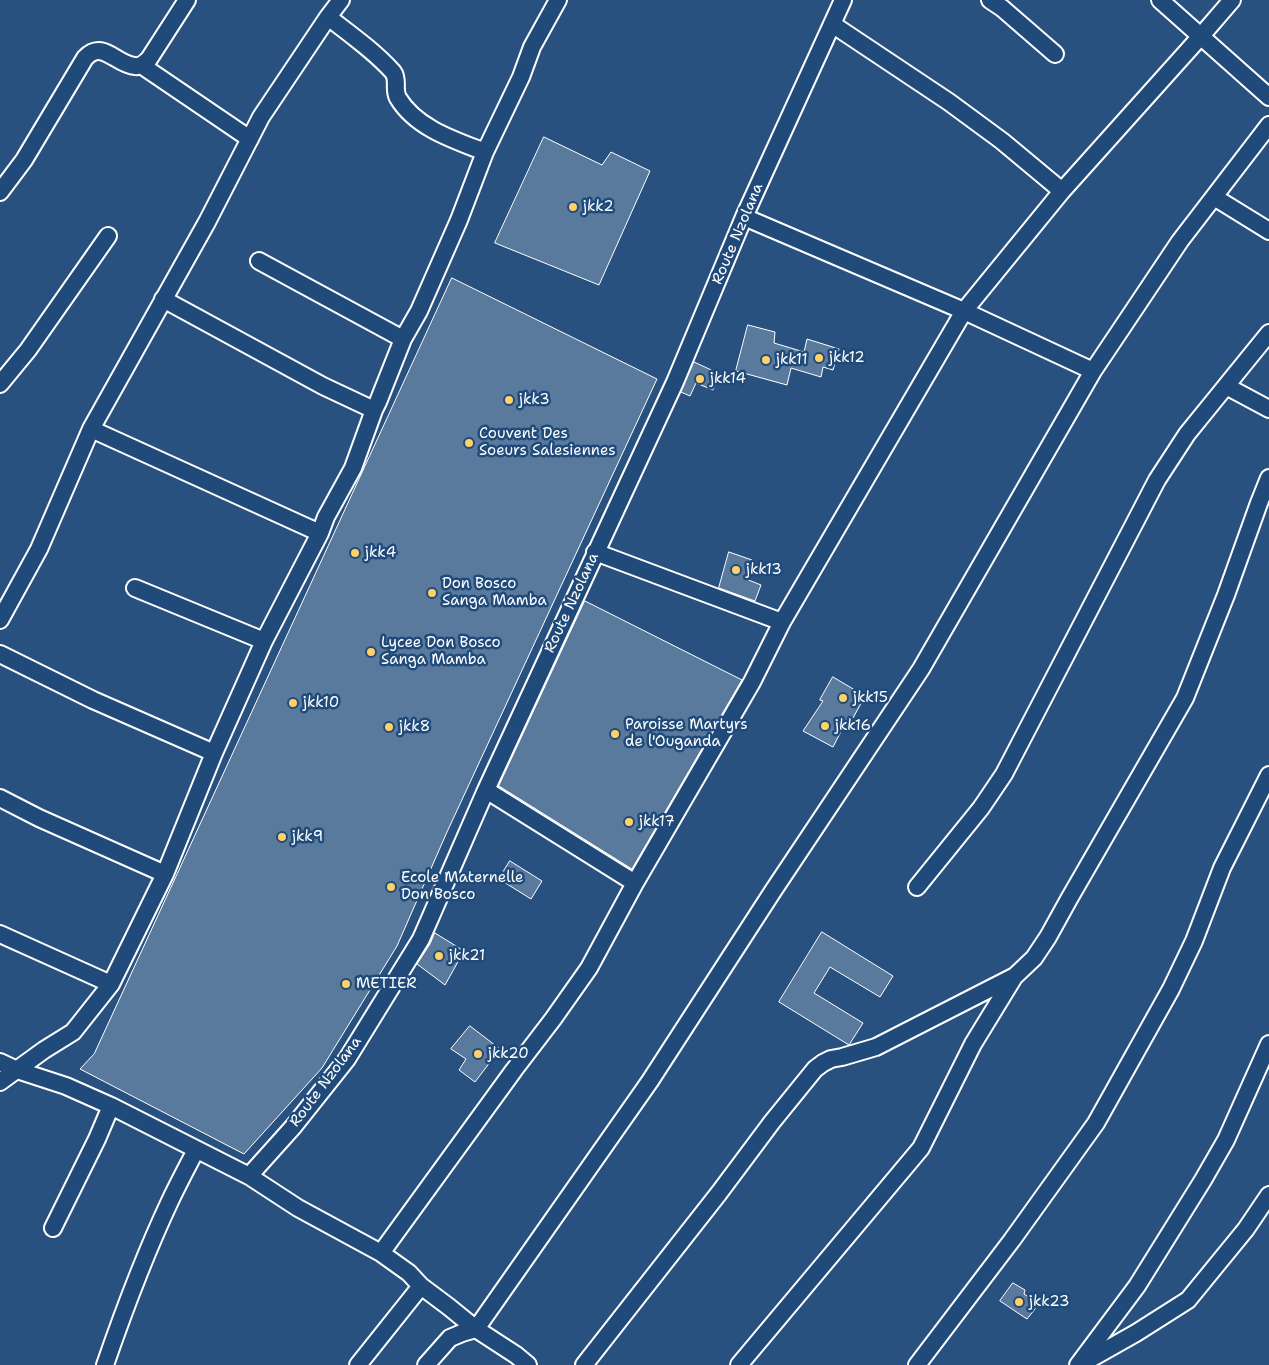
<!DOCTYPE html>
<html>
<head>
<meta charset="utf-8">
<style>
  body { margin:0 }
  canvas { display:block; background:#28517f }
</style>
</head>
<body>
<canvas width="1269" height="1365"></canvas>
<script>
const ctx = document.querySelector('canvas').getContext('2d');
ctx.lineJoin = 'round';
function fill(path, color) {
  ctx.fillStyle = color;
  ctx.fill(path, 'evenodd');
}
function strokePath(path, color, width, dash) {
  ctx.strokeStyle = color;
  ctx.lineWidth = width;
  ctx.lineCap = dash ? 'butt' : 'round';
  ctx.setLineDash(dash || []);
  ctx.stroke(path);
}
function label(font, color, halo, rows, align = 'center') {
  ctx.font = font + ' "Shantell Sans",sans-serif';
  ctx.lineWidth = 5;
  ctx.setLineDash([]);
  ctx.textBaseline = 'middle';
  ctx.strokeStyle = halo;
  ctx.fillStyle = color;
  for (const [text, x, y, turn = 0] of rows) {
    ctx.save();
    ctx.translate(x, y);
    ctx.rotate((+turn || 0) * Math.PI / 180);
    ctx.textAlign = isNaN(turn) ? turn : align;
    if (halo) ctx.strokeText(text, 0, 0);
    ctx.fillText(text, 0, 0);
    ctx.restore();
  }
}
const building = new Path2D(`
  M544 137 602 165 611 152 650 171 599 285 495 243Z
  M452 278 657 379 447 832 397 946 322 1068 244 1154 80 1069 94 1054Z
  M748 325 775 332 774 343 804 352 807 339 839 349 833 370 823 367 821 377 791 368 787 385 736 371Z
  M694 362 720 374 713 390 696 383 690 396 681 392Z
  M729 552 752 560 746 579 761 585 755 601 719 588Z
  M585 601 742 680 632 869 499 786Z
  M833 677 865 696 853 718 849 716 833 747 803 731 823 701 820 700Z
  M510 861 542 881 531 899 499 879Z
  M822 932 893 976 880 997 830 967 814 993 863 1023 849 1045 779 1002Z
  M435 933 464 951 445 985 417 964 430 944Z
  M470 1026 500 1049 475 1082 459 1070 466 1059 451 1049Z
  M1013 1283 1025 1290 1024 1294 1039 1304 1027 1319 1000 1301Z`);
const street = new Path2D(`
  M990 0 1002 8 1055 54
  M1160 0 1269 97
  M328 17C350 34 374 51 393 72 399 80 393 89 398 98 416 128 454 140 485 152
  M832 24 949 102 1002 141 1062 191
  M141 65 250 139
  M0 192 24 160 85 58C103 39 116 65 135 66 141 67 145 63 149 59L187 0
  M1214 197 1269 231
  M744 217 964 311 1093 371
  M259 261 403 339
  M163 299 323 386 374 410
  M0 384 28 350 108 236
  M1226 386 1269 409
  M91 429 320 533
  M595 552 782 622
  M135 588 264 641
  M0 620 39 549 91 429 207 222 261 117 328 17 341 0
  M0 654 93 700 214 753
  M486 790 635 883
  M0 798 39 818 165 874
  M917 887 981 808 1004 774 1157 480 1187 434 1269 333
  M0 934 111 984
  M0 1062 17 1070 66 1086 111 1106 249 1176 298 1208 381 1253 409 1273 421 1286 449 1307 476 1329 516 1355 528 1365
  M0 1082 44 1050 73 1032 111 984 165 874 214 753 264 641 320 533 326 517 353 468 374 410 378 402 403 339 419 311 459 220 485 152 521 77 532 47 558 0
  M249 1176 293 1127 347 1059 421 939 486 790 675 382 744 217 843 0
  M53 1228 97 1139 111 1106
  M381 1253 514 1070 553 1019 589 968 635 883 752 682 782 622 964 311 1062 191 1201 36 1232 0
  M1083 1363 1136 1333 1188 1300 1246 1229 1269 1195
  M105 1365C124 1310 145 1254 170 1201 178 1184 187 1167 196 1150
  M358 1365 421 1286
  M426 1365 450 1338 462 1333 476 1329 650 1081 773 891 921 669 1093 371 1180 241 1269 125
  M584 1365 719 1193 772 1122 815 1069 823 1063 831 1059 842 1057 876 1047 1015 976 1034 958 1048 937 1069 899 1185 698 1226 595 1259 503 1269 478
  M739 1365 921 1148 973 1044 1014 977
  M917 1365 1012 1240 1096 1123 1171 989 1194 941 1222 868 1269 775
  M1078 1365 1137 1286 1203 1180 1226 1140 1269 1044`);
const markers = [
  [573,207,5,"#ffd166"],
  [819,358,5,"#ffd166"],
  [766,360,5,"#ffd166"],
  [700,379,5,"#ffd166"],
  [509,400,5,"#ffd166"],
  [469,443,5,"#ffd166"],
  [355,553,5,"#ffd166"],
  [736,570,5,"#ffd166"],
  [432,593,5,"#ffd166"],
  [371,652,5,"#ffd166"],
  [843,698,5,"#ffd166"],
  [293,703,5,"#ffd166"],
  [825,726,5,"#ffd166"],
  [389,727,5,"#ffd166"],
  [615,734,5,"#ffd166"],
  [629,822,5,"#ffd166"],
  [282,837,5,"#ffd166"],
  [391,887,5,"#ffd166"],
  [439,956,5,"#ffd166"],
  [346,984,5,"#ffd166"],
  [478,1054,5,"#ffd166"],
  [1019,1302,5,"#ffd166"]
];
const poiNames = [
  ["jkk2",583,207],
  ["jkk12",829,358],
  ["jkk11",776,360],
  ["jkk14",710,379],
  ["jkk3",519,400],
  ["Couvent Des",479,434],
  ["Soeurs Salesiennes",479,451],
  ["jkk4",365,553],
  ["jkk13",746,570],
  ["Don Bosco",442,584],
  ["Sanga Mamba",442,601],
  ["Lycee Don Bosco",381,643],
  ["Sanga Mamba",381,660],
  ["jkk15",853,698],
  ["jkk10",303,703],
  ["Paroisse Martyrs",625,725],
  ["de l'Ouganda",625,742],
  ["jkk16",835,726],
  ["jkk8",399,727],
  ["jkk17",639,822],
  ["jkk9",292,837],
  ["Ecole Maternelle",401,878],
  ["Don Bosco",401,895],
  ["jkk21",449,956],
  ["METIER",356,984],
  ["jkk20",488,1054],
  ["jkk23",1029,1302]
];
const streetNames = [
  ["Route Nzolana",738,234,-67],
  ["Route Nzolana",572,603,-65],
  ["Route Nzolana",326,1082,-53]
];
fill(building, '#5a7a9d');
strokePath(building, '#fff', 1);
strokePath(street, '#fff', 20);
strokePath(street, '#1f4a7a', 16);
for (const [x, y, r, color] of markers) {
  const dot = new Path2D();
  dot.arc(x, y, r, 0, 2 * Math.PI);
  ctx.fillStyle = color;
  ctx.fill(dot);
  strokePath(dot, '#1f4a7a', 2);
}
label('15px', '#fff', '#1f4a7a', poiNames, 'left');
label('15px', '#fff', '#1f4a7a', streetNames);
</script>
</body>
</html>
